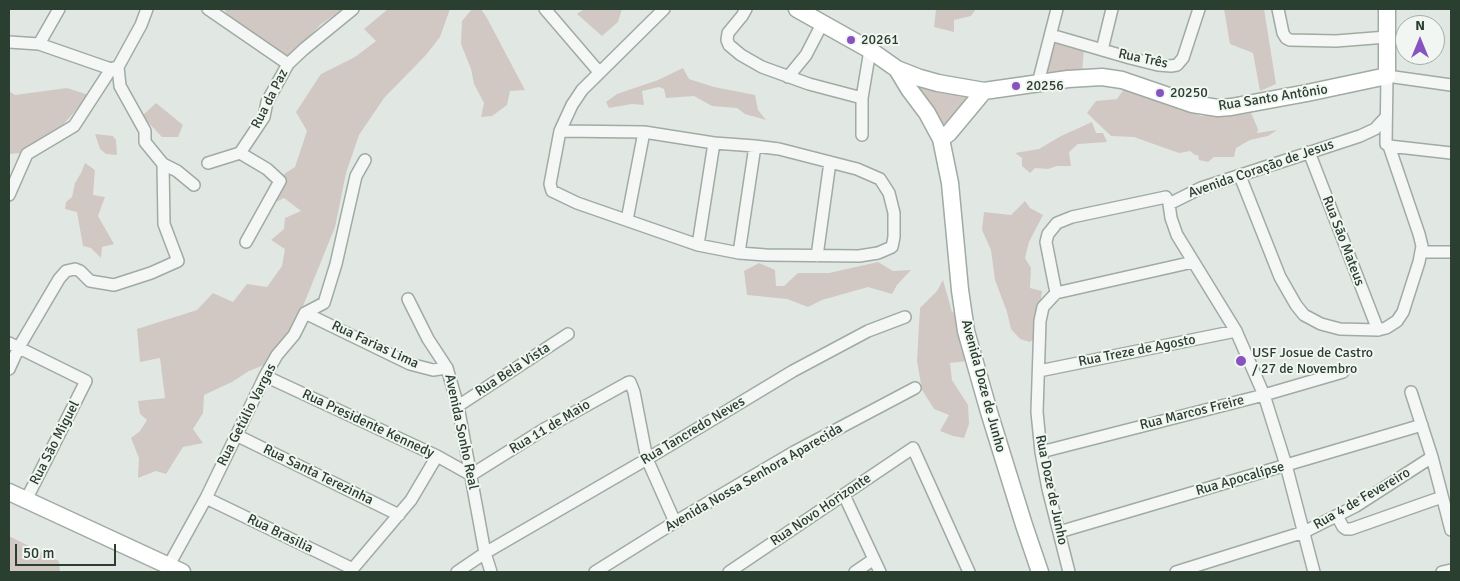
<!DOCTYPE html>
<html>
<head>
<meta charset="utf-8">
<style>
  body { margin:0 }
  #map { position:relative; width:1460px; height:581px; overflow:hidden; background:#e1e8e3; font-family:Signika,sans-serif }
  canvas { display:block }
  .frame { position:absolute; inset:0; border:10px solid #2b3f30; pointer-events:none }
  .north { position:absolute; left:1395px; top:15px; width:50px; height:50px; box-sizing:border-box; background:#f1f6f2; border:1px solid #a2ada4; border-radius:50%; rotate:0deg; font-size:14px; font-weight:700; line-height:20px; text-align:center; color:#2b3f30 }
  .north::after { content:''; display:block; margin:auto; width:18px; height:22px; background:#8653c1; clip-path:polygon(50% 0,100% 100%,50% 72%,0 100%) }
  .scale { position:absolute; left:15px; top:544px; width:101px; height:22px; box-sizing:border-box; border:2px solid #2b3f30; border-top:0; padding-left:6px; font-size:15px; line-height:18px; white-space:nowrap; color:#2b3f30; -webkit-text-stroke:4px #f1f6f2; paint-order:stroke }
</style>
</head>
<body>
<div id="map">
<canvas width="1460" height="581"></canvas>
<div class="frame"></div>
<div class="north">N</div>
<div class="scale">50 m</div>
</div>
<script>
const c = document.querySelector('canvas').getContext('2d');
c.lineJoin = 'round';
function fillPath(path, color) { c.fillStyle = color; c.fill(path, 'evenodd'); }
const shape = rows => new Path2D(rows.map(r => 'M' + r).join(''));
function strokePath(path, color, width, dash) { c.strokeStyle = color; c.lineWidth = width; c.lineCap = dash ? 'butt' : 'round'; c.setLineDash(dash || []); c.stroke(path); }
function write(font, color, halo, rows, align = 'center') {
  c.font = font + ' Signika,sans-serif'; c.lineWidth = 4; c.setLineDash([]); c.textBaseline = 'middle'; c.strokeStyle = halo; c.fillStyle = color; for (const [text, x, y, turn = 0] of rows) {
    c.save(); c.translate(x, y); c.rotate((+turn || 0) * Math.PI / 180); c.textAlign = isNaN(turn) ? turn : align; if (halo) c.strokeText(text, 0, 0); c.fillText(text, 0, 0); c.restore();
  }
}
const green = shape([
  [224,9,343,9,320,25,288,60,232,22],
  [388,9,450,9,440,37,426,55,384,98,359,135,346,173,335,227,293,331,266,364,249,371,232,382,204,395,203,413,193,429,203,443,183,447,166,474,156,471,138,478,139,458,131,438,140,431,147,420,140,414,138,401,165,398,160,358,140,362,137,329,197,310,213,293,233,302,247,284,267,287,282,266,285,249,271,240,284,229,285,218,301,211,284,198,276,202,284,174,295,167,307,131,296,112,321,74,355,57,376,41,364,29],
  [472,9,481,9,487,18,525,90,510,91,507,105,492,116,481,117,484,103,474,84,471,69,461,44,462,21],
  [584,9,622,9,618,22,602,36,577,14],
  [936,9,976,9,971,16,954,20,954,32,934,27],
  [1224,9,1264,9,1276,84,1260,91,1253,53,1230,44],
  [1057,39,1084,49,1082,73,1044,74,1050,48],
  [683,68,689,79,714,87,755,95,758,110,766,120,745,114,737,108,712,106,694,96,666,98,664,89,659,87,642,91,644,105,632,104,609,108,606,102,617,94,658,80],
  [898,73,982,92,942,137],
  [67,88,89,95,57,132,22,153,9,154,9,91,15,95],
  [1124,89,1201,116,1227,116,1251,113,1258,129,1257,133,1277,130,1268,136,1250,140,1236,148,1234,157,1214,157,1208,162,1199,160,1198,155,1195,155,1190,151,1179,153,1134,137,1111,136,1087,113,1096,101,1117,99],
  [156,103,183,125,178,137,162,137,142,116],
  [1092,122,1096,133,1103,133,1107,142,1078,144,1069,152,1071,166,1057,166,1048,169,1035,168,1030,173,1022,166,1022,158,1015,153,1039,149,1061,136],
  [95,134,113,136,116,140,117,155,106,154,100,149],
  [85,163,95,170,93,195,105,197,98,216,114,244,102,247,101,258,91,248,83,246,77,212,65,209,66,202,72,197,75,183,81,173],
  [1025,201,1030,208,1043,215,1029,242,1025,258,1031,268,1030,288,1042,291,1036,337,1030,342,1020,339,1011,329,1007,312,995,280,991,250,982,230,984,212,1011,215],
  [878,262,893,271,911,270,897,285,892,294,868,287,822,300,808,307,787,299,747,295,744,271,759,263,775,270,776,286,784,286,798,273,829,273],
  [943,280,952,312,962,314,956,326,968,361,950,363,952,380,968,405,969,424,964,438,953,436,940,431,949,415,934,409,922,390,917,361,920,308,937,291],
  [9,536,59,561,60,572,9,572]
]);
const street = shape([
  [208,9,288,64],
  [545,9,599,72],
  [746,9,742,16,728,33,727,40,729,45,741,55,762,67,809,84,862,98],
  [1278,9,1283,33,1286,38,1290,40,1336,41,1387,37],
  [1051,35,1130,58,1158,65,1171,66,1177,65,1183,58,1199,9],
  [9,42,39,44,111,69,117,67],
  [39,44,59,9],
  [1102,50,1112,9],
  [118,67,120,86,145,131,145,142,163,164,177,171,194,185],
  [118,67,141,25,147,9],
  [788,77,806,55,822,24],
  [1038,83,1057,9],
  [560,131,644,132,714,143,755,146,779,149,857,169,880,179,889,193,894,213,894,237,892,247,878,253,859,256,766,255,739,253,698,245,669,235,577,203,552,191,550,184,560,131,572,105,582,90,664,9],
  [862,135,862,98,870,50],
  [1389,146,1451,153],
  [1309,152,1378,330],
  [240,153,267,169,280,181,246,242],
  [208,163,240,153,264,117,267,102,288,64,304,49,353,9],
  [1240,176,1280,277,1296,305,1304,315,1321,324,1340,329,1378,330,1386,328,1397,321,1403,312,1419,262,1422,246,1419,234,1389,146,1386,144,1387,76,1451,85],
  [9,195,27,154,74,126,111,69],
  [627,220,644,132],
  [698,245,714,143],
  [1421,252,1451,252],
  [739,253,755,146],
  [817,256,830,162],
  [1056,293,1043,307,1040,321,1037,412,1041,452,1048,489,1069,572],
  [1056,293,1046,242,1048,234,1057,223,1072,217,1166,197],
  [1056,293,1193,262],
  [408,299,428,339,447,368,458,406,485,553,491,572],
  [305,313,410,364,433,370,447,368],
  [9,343,86,381,26,500],
  [9,369,19,347,59,279,66,271,75,269,80,271,90,281,114,285,151,273,178,261,164,224,163,164],
  [1039,371,1236,331],
  [265,376,437,456,471,475,546,428,627,383,630,382,634,392,647,459,675,522],
  [1411,392,1432,457,1451,530],
  [458,406,568,334],
  [236,435,399,515],
  [1041,452,1264,395,1343,372],
  [844,495,880,572],
  [206,498,353,569],
  [1337,516,1343,527,1346,529,1351,529,1442,497],
  [1059,532,1422,425],
  [169,565,206,498,265,376,277,355,294,335,305,313,324,303,336,264,356,176,365,160],
  [350,572,411,500,437,456],
  [457,572,485,553,647,459,793,371,868,331,905,317],
  [595,572,675,522,794,452,915,388],
  [729,572,913,448,969,572],
  [855,572,874,559],
  [1176,572,1304,532,1356,506,1432,457],
  [1314,572,1286,465,1264,395,1236,331,1177,235,1171,218,1169,204,1201,188,1360,136,1375,129,1386,117],
  [1442,572,1451,570]
]);
const secondary = shape([
  [797,9,870,50,897,69,920,78,938,83,984,91,1068,79,1102,77,1122,80,1192,104,1218,108,1231,107,1307,93,1387,76,1387,9],
  [897,69,909,89,927,113,941,139,950,183,960,290,966,331,989,412,1024,525,1040,572],
  [941,139,949,133,984,91],
  [9,492,182,572]
]);
const markers = [
  [851,40,5,"#8653c1"],
  [1016,86,5,"#8653c1"],
  [1160,93,5,"#8653c1"],
  [1241,361,6,"#8653c1"]
];
const poiNames = [
  ["20261",861,40],
  ["20256",1026,86],
  ["20250",1170,93],
  ["USF Josue de Castro",1252,353],
  ["/ 27 de Novembro",1252,369]
];
const streetNames = [
  ["Rua Três",1143,59,12],
  ["Rua Santo Antônio",1273,98,-9],
  ["Rua da Paz",270,99,-63],
  ["Avenida Coração de Jesus",1261,169,-19],
  ["Rua São Mateus",1343,241,69],
  ["Rua Farias Lima",375,345,25],
  ["Rua Treze de Agosto",1137,351,-11],
  ["Rua Bela Vista",513,370,-33],
  ["Avenida Doze de Junho",983,386,75],
  ["Rua Marcos Freire",1192,413,-14],
  ["Rua Getúlio Vargas",247,415,-63],
  ["Rua Presidente Kennedy",368,424,25],
  ["Rua 11 de Maio",550,427,-31],
  ["Rua Tancredo Neves",693,431,-31],
  ["Avenida Sonho Real",461,432,78],
  ["Rua São Miguel",55,443,-63],
  ["Rua Santa Terezinha",318,475,26],
  ["Avenida Nossa Senhora Aparecida",754,478,-30],
  ["Rua Apocalípse",1240,479,-16],
  ["Rua Doze de Junho",1051,490,78],
  ["Rua 4 de Fevereiro",1362,499,-30],
  ["Rua Novo Horizonte",821,510,-34],
  ["Rua Brasilia",280,534,26]
];
fillPath(green, '#d1c8c3');
strokePath(street, '#9faba3', 14);
strokePath(secondary, '#9faba3', 19);
strokePath(street, '#f4f7f5', 11);
strokePath(secondary, '#fff', 16);
for (const [x, y, r, color] of markers) { const dot = new Path2D(); dot.arc(x, y, r, 0, 2 * Math.PI); c.fillStyle = color; c.fill(dot); strokePath(dot, '#f1f6f2', 2); }
write('14px', '#2b3f30', '#f1f6f2', poiNames, 'left');
write('14px', '#2b3f30', '#f1f6f2', streetNames);
</script>
</body>
</html>
